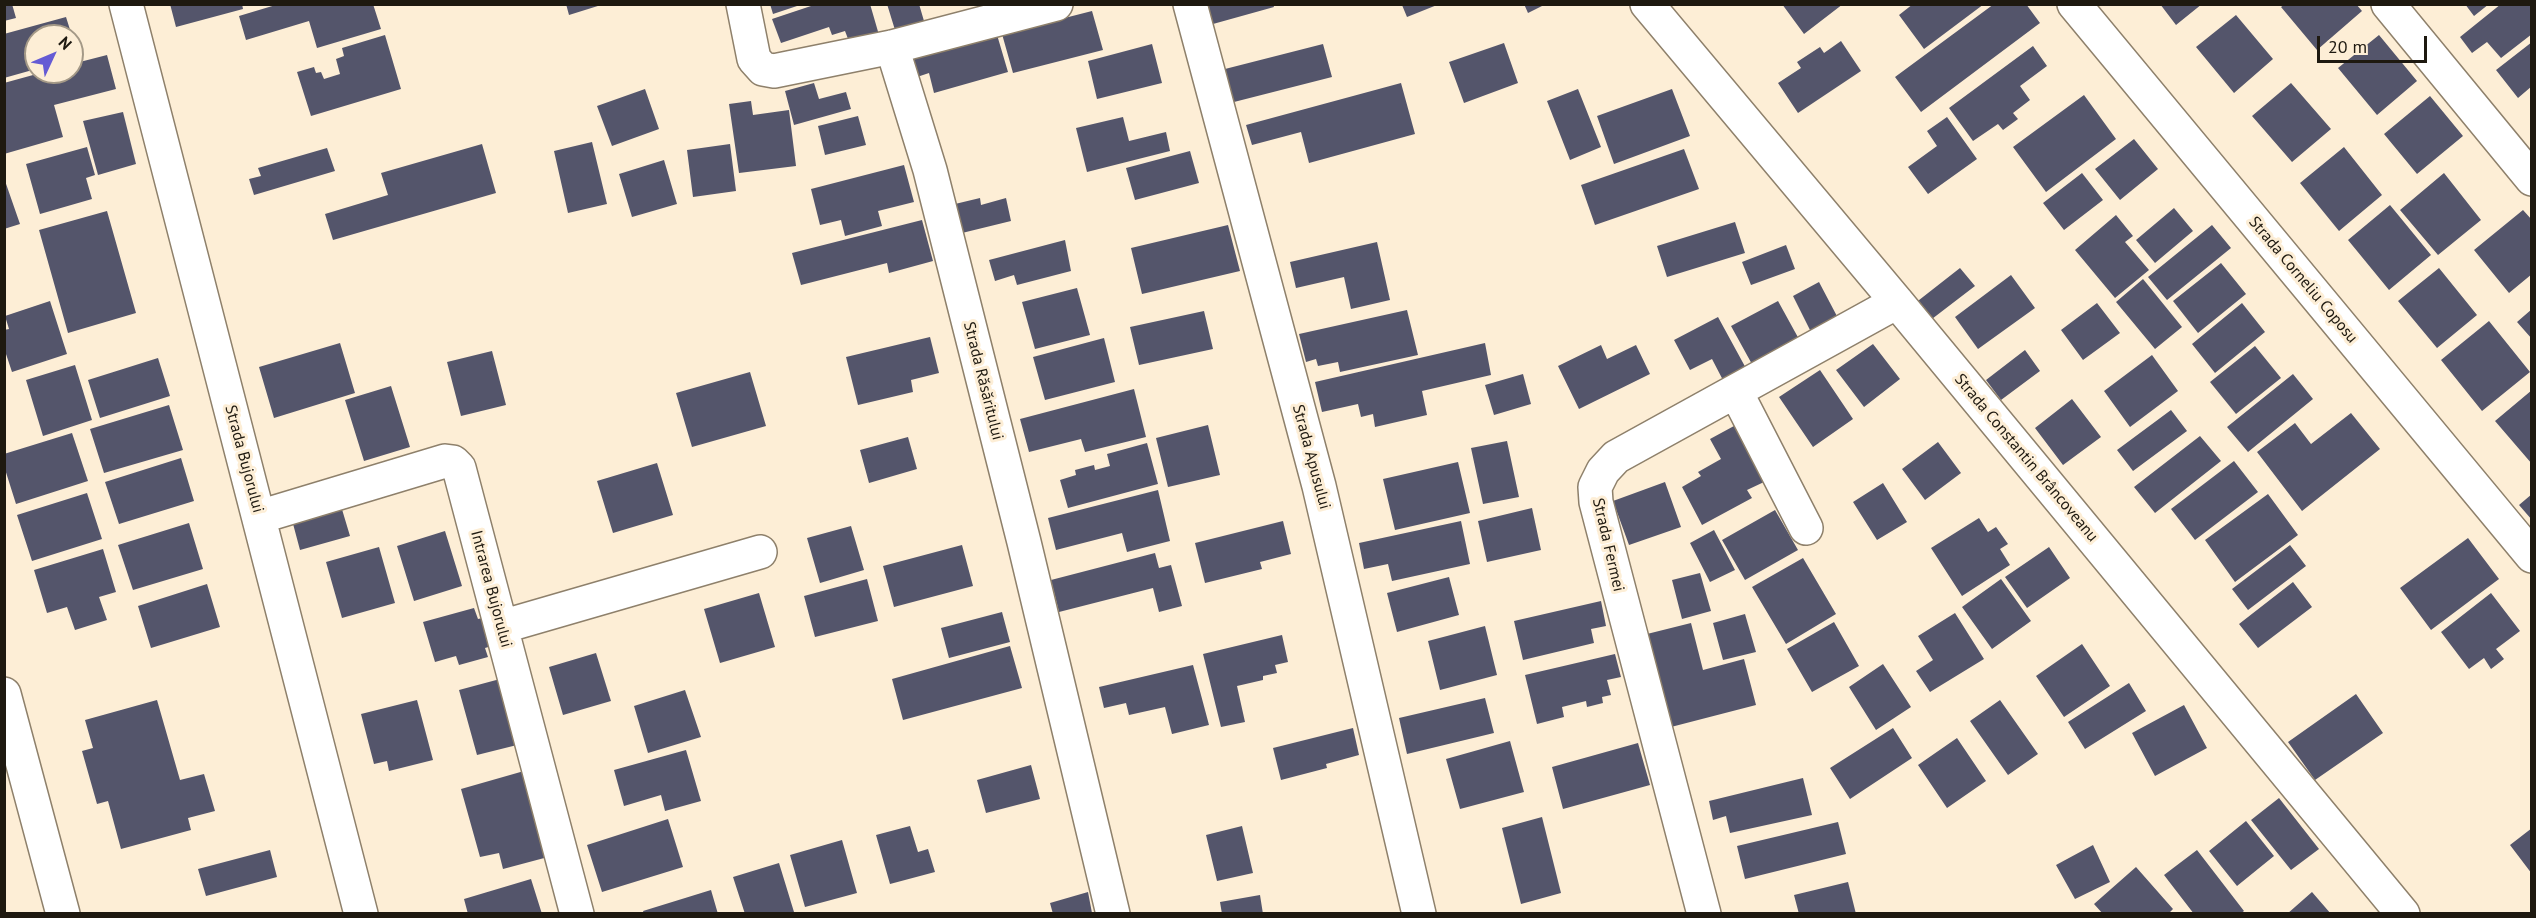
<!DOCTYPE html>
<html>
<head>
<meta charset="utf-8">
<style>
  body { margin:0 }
  #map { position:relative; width:2536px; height:918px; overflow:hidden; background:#fdeed6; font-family:"PT Sans",sans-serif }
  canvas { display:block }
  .frame { position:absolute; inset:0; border:6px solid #1e1910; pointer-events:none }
  .north { position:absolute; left:24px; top:24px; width:60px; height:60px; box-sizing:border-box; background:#fdeed6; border:2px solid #a49987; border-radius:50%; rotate:46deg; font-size:16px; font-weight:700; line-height:24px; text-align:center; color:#1e1910 }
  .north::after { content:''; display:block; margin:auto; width:21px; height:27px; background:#655bd4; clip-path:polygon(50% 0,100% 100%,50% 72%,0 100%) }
  .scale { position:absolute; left:2317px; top:36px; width:110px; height:27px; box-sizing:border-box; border:3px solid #1e1910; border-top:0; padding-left:8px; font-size:18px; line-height:21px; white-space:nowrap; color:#1e1910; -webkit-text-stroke:4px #fdeed6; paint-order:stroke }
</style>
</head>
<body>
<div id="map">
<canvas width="2536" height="918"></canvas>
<div class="frame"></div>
<div class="north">N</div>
<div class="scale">20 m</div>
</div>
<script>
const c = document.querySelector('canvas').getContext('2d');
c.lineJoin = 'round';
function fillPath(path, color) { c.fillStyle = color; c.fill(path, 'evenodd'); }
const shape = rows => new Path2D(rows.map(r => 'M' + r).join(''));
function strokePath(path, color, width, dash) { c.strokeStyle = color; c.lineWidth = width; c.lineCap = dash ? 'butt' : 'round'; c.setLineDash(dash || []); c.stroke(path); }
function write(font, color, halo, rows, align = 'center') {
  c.font = font + ' "PT Sans",sans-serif'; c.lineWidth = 6; c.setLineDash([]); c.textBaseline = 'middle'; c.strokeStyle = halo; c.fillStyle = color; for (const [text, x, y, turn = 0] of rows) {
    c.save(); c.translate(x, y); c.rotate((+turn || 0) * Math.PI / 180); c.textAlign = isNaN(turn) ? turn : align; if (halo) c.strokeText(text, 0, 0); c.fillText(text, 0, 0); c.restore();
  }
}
const building = shape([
  [4,4,12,4,16,18,4,21],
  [170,4,242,4,243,9,176,27],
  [279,4,373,4,381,29,317,48,309,21,246,40,239,16],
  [566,4,601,4,601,5,569,15],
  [770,4,800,4,800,5,773,14],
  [817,4,870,4,879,35,850,44,845,31,832,35,829,27,781,43,772,19],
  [887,4,919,4,924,21,895,30],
  [1208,4,1273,4,1274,7,1213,24],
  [1524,4,1546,4,1528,13],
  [1782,4,1843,4,1804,34],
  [1913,4,1984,4,1924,49,1899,15],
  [1994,4,2026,4,2040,23,1921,112,1895,77],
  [2160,4,2202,4,2176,25],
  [2285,4,2356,4,2362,11,2317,50,2281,7],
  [2465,4,2489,4,2474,16],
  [2501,4,2532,4,2532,34,2501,58,2487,42,2472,53,2460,37],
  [1402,5,1437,5,1407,17],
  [1092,11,1103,50,1013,73,1002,34],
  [2236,15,2273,59,2234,93,2196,47],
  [66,17,72,36,36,36,36,69,4,78,4,34],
  [995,28,1008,72,934,93,929,73,917,77,909,52],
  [385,35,401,89,311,116,297,72,314,67,316,73,321,72,324,79,340,74,336,59,344,56,342,48],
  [2379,35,2417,81,2377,115,2338,68],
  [1841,41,1861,71,1798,113,1778,83,1801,68,1797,62,1820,47,1824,53],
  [2532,42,2532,86,2518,98,2496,70],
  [1504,43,1518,83,1464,103,1449,62],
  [1152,44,1162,83,1097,99,1088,61],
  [1323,44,1332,77,1234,102,1225,69],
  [2033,46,2047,66,2020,86,2030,100,2013,113,2018,119,2003,130,1998,124,1973,141,1949,108],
  [107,55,116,89,54,105,63,137,4,154,4,83,44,72,72,72,72,64],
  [814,83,819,99,846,92,851,109,794,125,785,91],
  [1401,83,1415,134,1309,163,1301,132,1252,145,1246,125],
  [2291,83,2331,129,2292,162,2252,116],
  [645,89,659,129,612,146,597,106],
  [1578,89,1601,147,1570,160,1547,101],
  [1672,89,1690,136,1614,164,1597,116],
  [2084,95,2116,139,2046,192,2013,147],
  [2430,96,2463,136,2417,174,2384,134],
  [751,101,753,115,789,110,796,166,739,173,729,104],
  [123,112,136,164,98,175,83,121],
  [858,116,866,145,825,155,818,126],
  [1123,117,1129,141,1166,132,1170,151,1087,172,1076,128],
  [1947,117,1977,159,1928,194,1908,167,1937,146,1927,131],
  [2134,139,2158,169,2120,200,2095,169],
  [592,142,607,204,568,213,554,151],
  [482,144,496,193,333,240,325,214,388,195,381,173],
  [730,144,736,191,693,197,687,150],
  [87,147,95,175,86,178,92,199,40,214,26,164],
  [2344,147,2382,195,2339,231,2300,183],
  [327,148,335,171,254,195,249,179,261,176,258,168],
  [1684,149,1699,189,1595,225,1581,185],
  [1190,151,1199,183,1135,200,1126,168],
  [664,160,677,204,632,217,619,174],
  [904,165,914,202,878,211,882,226,845,236,841,220,820,225,811,189],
  [2082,173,2103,200,2064,230,2043,203],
  [2444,173,2481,220,2438,255,2400,210],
  [4,178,20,224,4,229],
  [980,198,981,205,1006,198,1011,221,962,233,955,204],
  [2390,205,2431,255,2389,290,2348,240],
  [2174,208,2193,231,2155,263,2136,240],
  [2523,210,2532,220,2532,274,2509,293,2474,250],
  [107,211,136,313,68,333,39,230],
  [2116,215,2133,236,2125,242,2149,270,2115,298,2075,250],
  [922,220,933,261,889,273,887,263,801,285,792,253],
  [1735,222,1745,253,1667,277,1657,246],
  [1228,225,1240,271,1142,294,1131,248],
  [2212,225,2231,248,2167,300,2148,277],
  [1065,240,1071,271,1017,285,1014,275,995,281,989,260],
  [1377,242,1390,300,1351,309,1344,277,1296,288,1290,262],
  [1786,245,1795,269,1751,285,1742,262],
  [2221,263,2246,294,2198,333,2173,301],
  [1960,268,1975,286,1928,322,1914,304],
  [2439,268,2477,315,2437,348,2398,301],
  [2011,275,2035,308,1978,349,1955,317],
  [2143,279,2182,327,2155,349,2116,302],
  [1819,282,1839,320,1812,334,1793,296],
  [1077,288,1090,335,1035,349,1022,302],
  [50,301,67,354,12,372,4,348,4,330,9,329,5,316],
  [1778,301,1800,341,1753,366,1731,326],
  [2097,303,2120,333,2083,360,2061,330],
  [2242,303,2265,332,2215,373,2192,344],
  [2532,309,2532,339,2517,322],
  [1407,310,1418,355,1340,372,1338,362,1318,366,1316,359,1306,362,1299,334],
  [1204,311,1213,349,1139,365,1130,327],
  [1718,317,1748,372,1725,384,1712,359,1690,370,1674,340],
  [2489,321,2530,372,2482,411,2441,360],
  [930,337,939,373,911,380,913,392,858,405,846,357],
  [1104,338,1115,382,1045,400,1033,357],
  [340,343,355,393,274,418,259,367],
  [1485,343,1491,375,1422,391,1427,415,1375,427,1373,414,1361,417,1358,404,1322,412,1315,382],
  [1873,344,1900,379,1864,407,1836,370],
  [1601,345,1607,359,1636,345,1650,374,1579,409,1558,366],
  [2255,346,2281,378,2236,414,2210,382],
  [2025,350,2040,371,2001,400,1986,380],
  [492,351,506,405,461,416,447,362],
  [2152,355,2178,391,2130,427,2104,391],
  [158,358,170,396,100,418,88,380],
  [75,365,92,420,43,436,26,380],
  [1820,370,1853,419,1813,447,1779,397],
  [750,372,766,426,692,447,676,393],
  [1523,374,1531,404,1494,415,1485,385],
  [2293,374,2313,399,2248,452,2227,427],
  [391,386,410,447,364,461,345,400],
  [1134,389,1146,437,1085,452,1081,439,1029,452,1020,419],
  [2532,390,2532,464,2495,421],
  [2072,399,2101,437,2063,465,2035,428],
  [169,405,183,450,104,473,90,429],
  [2171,410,2187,431,2133,471,2117,450],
  [2351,413,2380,449,2302,511,2257,452,2295,423,2311,444],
  [1208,425,1220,475,1168,487,1156,438],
  [1734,426,1764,482,1747,490,1752,498,1702,525,1682,487,1701,476,1698,472,1721,459,1710,439],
  [72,433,88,481,16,504,4,466,4,454],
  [2200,436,2221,461,2155,513,2134,487],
  [908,437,917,469,869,483,860,450],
  [1507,441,1519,497,1483,504,1471,448],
  [1938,442,1961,473,1925,500,1902,469],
  [1147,443,1158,484,1068,508,1060,480,1076,475,1075,470,1094,465,1095,470,1110,466,1107,454],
  [181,458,194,501,119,524,105,482],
  [2234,461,2258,492,2195,540,2171,509],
  [1458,462,1470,513,1395,530,1383,479],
  [657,463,673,515,613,533,597,481],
  [1665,482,1681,527,1629,545,1613,501],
  [1883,483,1907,522,1877,540,1853,502],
  [1158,490,1170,541,1127,552,1122,533,1056,550,1048,518],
  [87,493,102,539,32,561,17,515],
  [2268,494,2298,535,2235,582,2205,540],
  [2532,494,2532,520,2519,505],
  [341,506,350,536,300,550,292,520],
  [1532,508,1541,550,1487,562,1478,521],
  [1775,510,1798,550,1745,580,1722,540],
  [1979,518,1988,532,1996,527,2008,544,2000,549,2010,565,1962,596,1931,548],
  [1283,521,1291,554,1260,562,1262,569,1205,583,1195,543],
  [1461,521,1470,564,1392,581,1388,564,1364,569,1359,543],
  [189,523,203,569,133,590,118,545],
  [851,526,864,570,820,583,807,538],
  [1714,530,1735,570,1710,582,1690,543],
  [445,531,462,586,414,601,397,546],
  [2468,538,2499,579,2431,630,2400,588],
  [962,545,973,586,894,607,883,566],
  [2290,545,2306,566,2248,610,2232,589],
  [379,547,395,603,342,618,326,562],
  [2049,547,2070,578,2027,608,2005,577],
  [103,549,116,592,99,597,107,620,75,630,67,607,47,613,34,570],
  [1155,553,1159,568,1171,565,1182,606,1159,612,1153,588,1059,612,1051,580],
  [1803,558,1836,614,1786,644,1752,587],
  [1700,573,1711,611,1682,619,1672,580],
  [1449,577,1459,615,1397,632,1387,593],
  [867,579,878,621,815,637,804,596],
  [2001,579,2031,621,1992,649,1962,607],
  [2293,582,2312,607,2258,648,2239,624],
  [207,584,220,627,151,648,138,606],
  [759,593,775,647,720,663,704,609],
  [2491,593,2520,631,2496,649,2504,659,2491,669,2484,658,2469,669,2441,632],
  [1601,601,1606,626,1591,629,1594,643,1523,660,1514,621],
  [474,608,478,619,487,617,495,645,485,648,488,657,459,665,456,656,435,662,423,622],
  [1002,612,1010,642,949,658,941,628],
  [1955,613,1984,659,1930,692,1916,671,1933,660,1918,636],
  [1745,614,1756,652,1723,660,1713,623],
  [1834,622,1859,666,1812,692,1787,649],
  [1691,623,1703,670,1744,659,1756,705,1671,727,1647,634],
  [1485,626,1497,675,1440,690,1428,641],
  [1282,635,1288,662,1275,665,1277,673,1263,676,1263,680,1237,686,1245,722,1221,727,1203,654],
  [2082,644,2110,686,2064,717,2036,676],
  [1010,646,1022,688,903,720,892,679],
  [596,653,611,701,563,715,549,667],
  [1615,654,1621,677,1607,680,1611,695,1602,697,1603,703,1587,707,1586,701,1562,707,1564,717,1537,724,1525,675],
  [1883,664,1911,707,1876,730,1849,687],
  [1193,665,1209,725,1172,734,1165,707,1129,715,1126,703,1104,708,1099,687],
  [500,679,517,745,477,755,459,690],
  [2129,683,2146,711,2085,749,2068,722],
  [685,690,701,737,648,753,634,706],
  [2356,694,2383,733,2315,780,2288,742],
  [1485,698,1494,733,1407,754,1399,718],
  [157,700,180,780,204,774,215,811,188,818,191,830,121,849,108,801,97,804,82,751,93,748,85,720],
  [417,700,433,760,389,771,387,761,374,764,361,714],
  [2000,700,2038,754,2008,775,1970,721],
  [2184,705,2207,748,2155,776,2132,733],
  [1353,728,1359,755,1326,764,1327,768,1281,780,1273,748],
  [1893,728,1912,758,1850,799,1830,768],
  [1957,738,1986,781,1947,808,1918,765],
  [1510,741,1524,792,1460,809,1446,759],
  [1638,743,1650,785,1563,809,1552,767],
  [686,750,701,801,665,811,661,795,624,806,614,770],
  [1031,765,1040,799,986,813,977,780],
  [524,771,548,857,503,869,499,853,480,857,461,789],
  [1803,778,1812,815,1730,833,1726,816,1713,820,1709,801],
  [2279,798,2319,849,2291,870,2251,820],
  [1542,817,1561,893,1521,904,1502,828],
  [668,819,683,867,602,892,587,845],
  [2246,821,2274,856,2237,886,2209,851],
  [1838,822,1846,854,1745,879,1737,846],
  [910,826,918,852,928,849,935,872,890,884,876,835],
  [1242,826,1253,873,1217,881,1206,835],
  [2532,828,2532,874,2510,845],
  [842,840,857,893,805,907,790,855],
  [2093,845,2110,882,2075,899,2056,865],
  [270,850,277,877,206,896,198,869],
  [2197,850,2244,911,2240,914,2194,914,2164,875],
  [779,863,794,912,745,914,733,877],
  [2136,867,2173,909,2168,914,2103,914,2094,904],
  [531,879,542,914,468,914,464,899],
  [1848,882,1856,914,1799,914,1794,895],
  [711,890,718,914,644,914,643,911],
  [1088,892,1092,913,1053,914,1050,903],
  [2312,892,2331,914,2287,914],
  [1260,895,1263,914,1222,914,1220,902]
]);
const minor = shape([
  [126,4,361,914],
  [743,4,754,59,763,69,774,71,892,47,1056,4],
  [1190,4,1319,486,1419,914],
  [1647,4,1897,302,2403,914],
  [2074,4,2532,556],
  [2388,4,2532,179],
  [892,47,930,170,1024,542,1113,914],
  [1736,392,1806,528],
  [259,517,445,461,453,462,459,468,577,914],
  [501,627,760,552],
  [4,694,63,914],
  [1704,914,1596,502,1595,487,1603,471,1616,457,1897,302]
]);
const streetNames = [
  ["Strada Corneliu Coposu",2303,280,50],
  ["Strada Răsăritului",983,381,76],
  ["Strada Apusului",1311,457,75],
  ["Strada Constantin Brâncoveanu",2026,458,50],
  ["Strada Bujorului",244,459,75],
  ["Strada Fermei",1608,545,77],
  ["Intrarea Bujorului",491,589,75]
];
fillPath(building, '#54556b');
strokePath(minor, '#8e806b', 36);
strokePath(minor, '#fff', 33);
write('16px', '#1e1910', '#fdeed6', streetNames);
</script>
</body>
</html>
